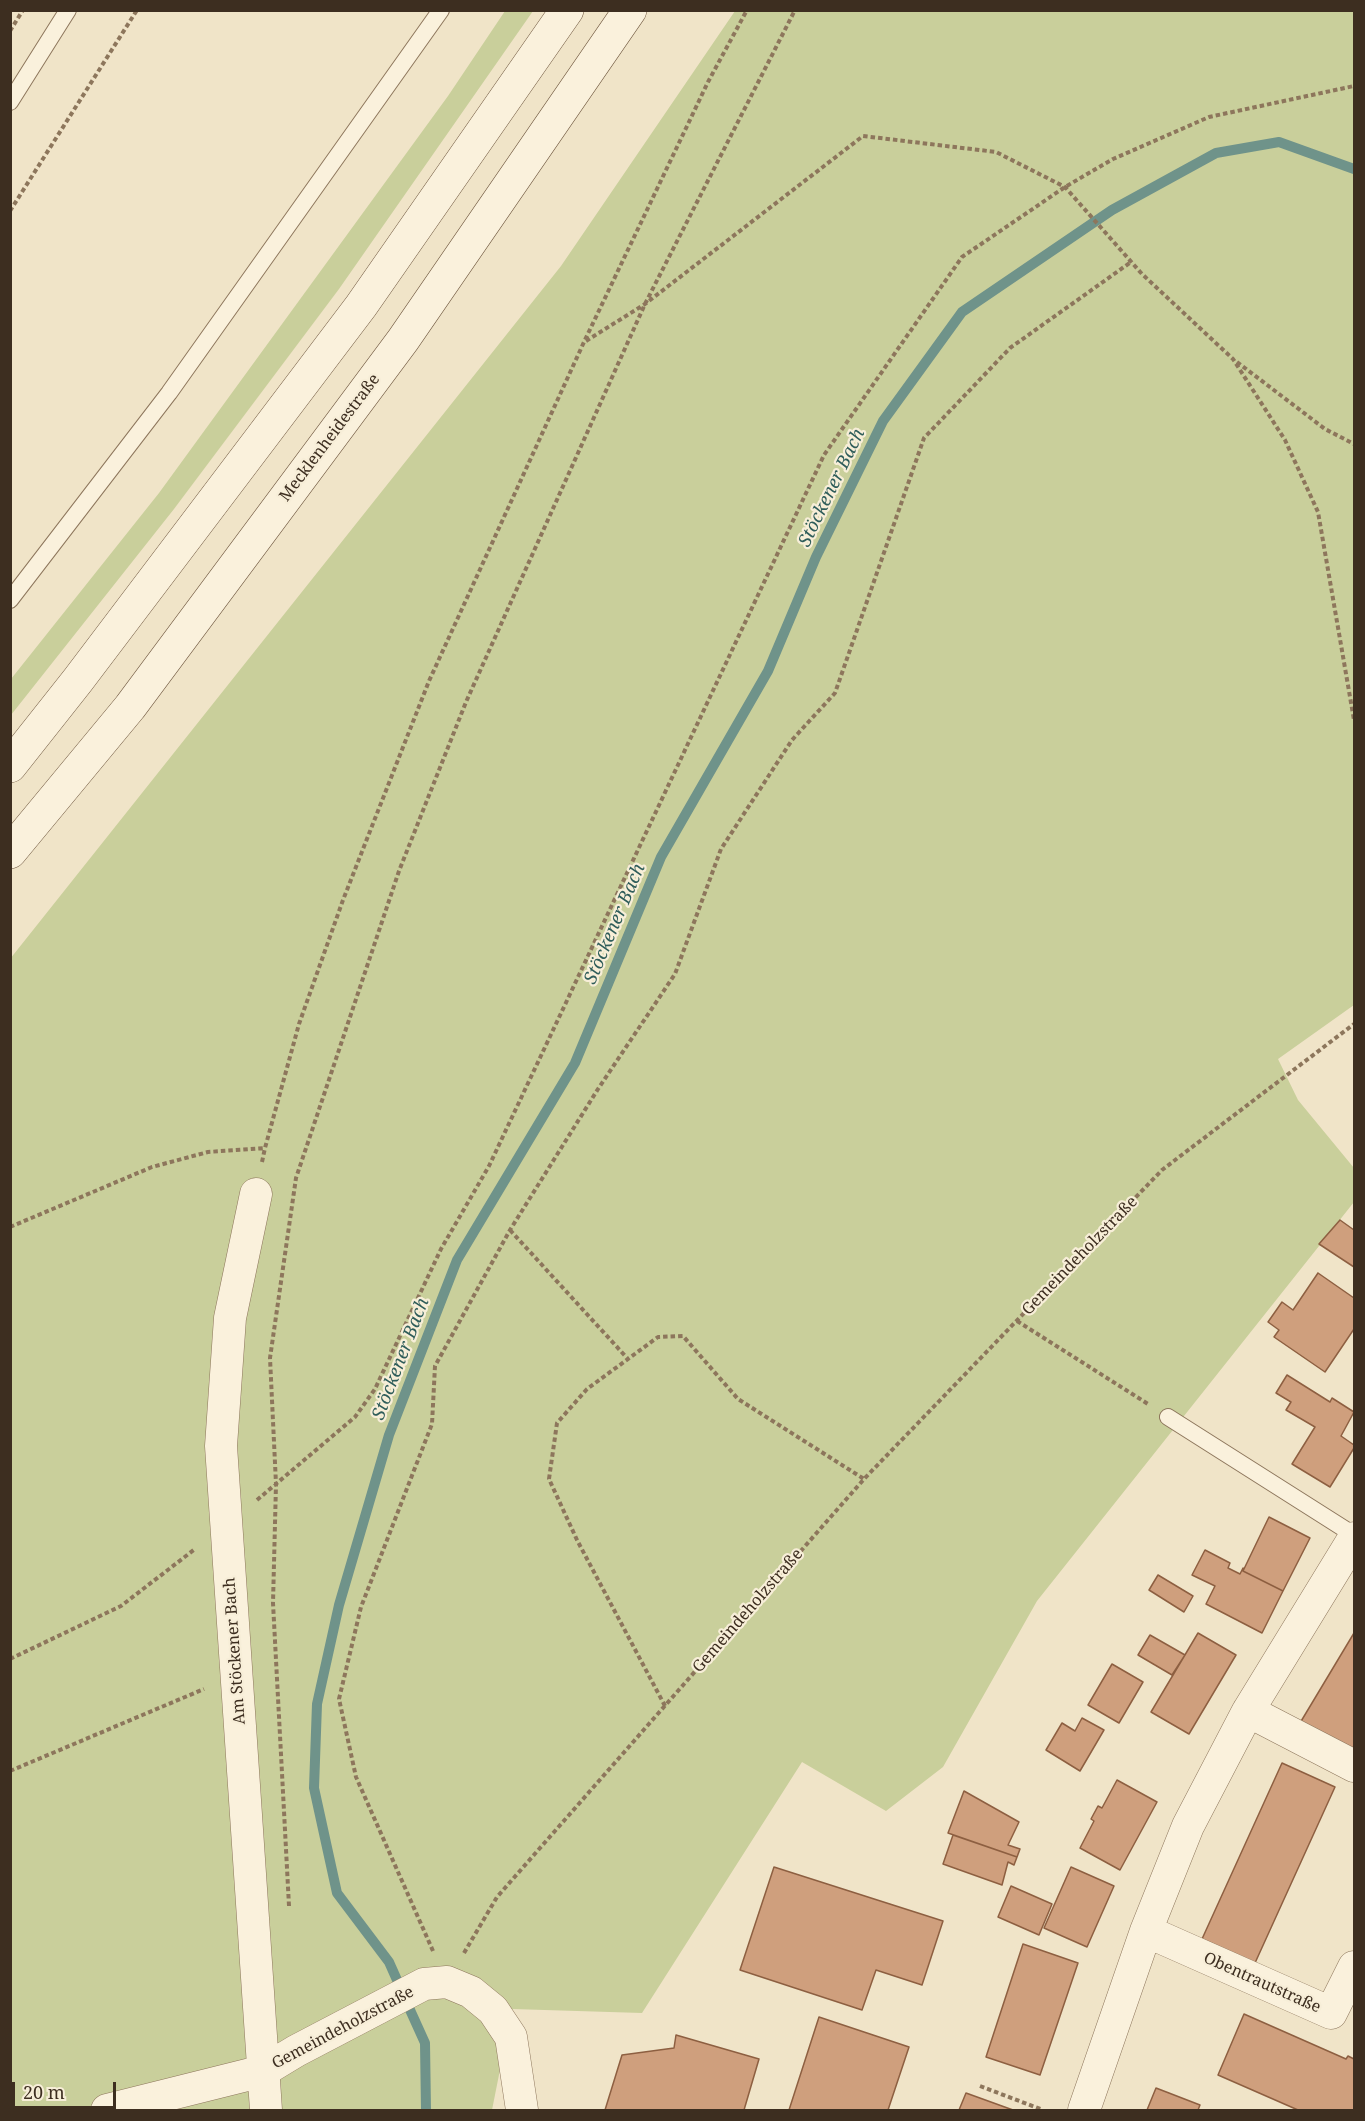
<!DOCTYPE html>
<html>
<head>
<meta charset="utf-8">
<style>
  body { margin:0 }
  #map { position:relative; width:1365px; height:2121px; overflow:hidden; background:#f0e4c8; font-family:"Noto Serif",serif }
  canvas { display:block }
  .frame { position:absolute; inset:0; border:12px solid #3d2e20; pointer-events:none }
  .scale { position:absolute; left:12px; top:2082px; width:104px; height:27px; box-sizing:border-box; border:3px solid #3d2e20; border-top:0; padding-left:8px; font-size:18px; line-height:21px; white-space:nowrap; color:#3d2e20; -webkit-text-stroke:4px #f7eed8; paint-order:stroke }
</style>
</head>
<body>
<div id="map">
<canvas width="1365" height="2121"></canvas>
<div class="frame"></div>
<div class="scale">20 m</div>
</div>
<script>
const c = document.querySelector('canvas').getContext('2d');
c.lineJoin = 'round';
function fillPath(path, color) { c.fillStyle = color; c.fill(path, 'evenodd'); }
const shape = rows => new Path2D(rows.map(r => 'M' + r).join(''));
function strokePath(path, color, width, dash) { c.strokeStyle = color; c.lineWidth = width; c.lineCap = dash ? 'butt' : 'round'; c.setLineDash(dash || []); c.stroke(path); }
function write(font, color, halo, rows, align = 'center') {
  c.font = font + ' "Noto Serif",serif'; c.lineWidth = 4.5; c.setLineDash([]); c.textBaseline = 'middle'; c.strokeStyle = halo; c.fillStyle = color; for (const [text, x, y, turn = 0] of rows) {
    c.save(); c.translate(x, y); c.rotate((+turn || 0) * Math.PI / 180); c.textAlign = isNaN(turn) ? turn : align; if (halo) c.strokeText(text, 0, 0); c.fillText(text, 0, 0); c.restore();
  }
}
const green = shape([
  [505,11,533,11,339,289,174,509,11,715,11,679,159,493,448,96],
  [735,11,1354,11,1354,1005,1278,1059,1298,1100,1354,1168,1354,1202,1037,1601,943,1767,886,1811,802,1762,642,2013,512,2009,492,2110,11,2110,10,959,561,266]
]);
const stream = shape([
  [401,1989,389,1962,337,1893,314,1788,317,1704,339,1605,389,1435,457,1260,575,1063,661,857,768,671,816,557,883,421,962,312,1112,210,1216,153,1279,142,1354,169],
  [406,2001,425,2043,426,2110]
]);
const building = shape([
  [1340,1220,1354,1230,1354,1267,1319,1244,1340,1220],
  [1318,1273,1354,1298,1354,1329,1325,1372,1274,1337,1279,1330,1268,1322,1282,1302,1293,1310,1318,1273],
  [1287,1375,1330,1402,1332,1398,1354,1412,1341,1436,1354,1445,1354,1448,1330,1487,1292,1464,1315,1427,1286,1410,1291,1402,1276,1393,1287,1375],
  [1269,1517,1310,1538,1283,1591,1243,1571,1269,1517],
  [1205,1550,1230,1563,1228,1568,1240,1574,1243,1568,1243,1571,1283,1591,1262,1633,1206,1604,1215,1586,1192,1575,1205,1550],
  [1158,1575,1193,1596,1184,1612,1149,1590,1158,1575],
  [1198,1633,1236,1655,1189,1734,1151,1712,1198,1633],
  [1354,1633,1354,1751,1300,1723,1354,1633],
  [1150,1635,1185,1655,1172,1675,1138,1655,1150,1635],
  [1112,1664,1143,1682,1119,1723,1088,1705,1112,1664],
  [1082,1718,1104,1730,1080,1771,1046,1750,1062,1723,1075,1731,1082,1718],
  [1282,1763,1335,1787,1255,1963,1202,1939,1282,1763],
  [1117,1780,1157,1802,1120,1870,1080,1848,1094,1821,1091,1819,1098,1806,1102,1808,1117,1780],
  [964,1791,1019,1822,1008,1845,1020,1849,1017,1857,948,1833,964,1791],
  [953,1835,1017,1857,1014,1865,1008,1862,1002,1885,943,1864,953,1835],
  [774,1867,943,1921,922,1985,876,1970,862,2010,740,1970,774,1867],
  [1071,1867,1114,1886,1087,1947,1044,1928,1071,1867],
  [1011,1886,1052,1904,1039,1935,998,1917,1011,1886],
  [1023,1944,1078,1963,1040,2075,986,2057,1023,1944],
  [1244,2014,1346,2059,1348,2056,1354,2059,1354,2110,1298,2110,1218,2075,1244,2014],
  [819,2017,909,2047,888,2110,789,2110,819,2017],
  [676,2035,759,2059,744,2110,605,2110,622,2055,674,2048,676,2035],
  [1156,2088,1200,2105,1198,2110,1147,2110,1156,2088],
  [966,2093,1013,2110,959,2110,966,2093]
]);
const path = shape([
  [10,31,23,10],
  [10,211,137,10],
  [586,341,645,304,863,136,996,152,1065,187,1142,274,1233,359,1285,440,1318,512,1354,720],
  [1237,362,1325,429,1354,444],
  [262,1162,265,1148],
  [10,1227,152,1167,208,1152,265,1148,299,1024,343,900,429,681,584,342,708,82,747,10],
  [510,1230,628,1359],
  [1017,1321,1148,1404],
  [257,1500,355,1417,375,1389,441,1249,489,1166,824,455,962,257,1065,187,1113,159,1209,117,1354,86],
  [10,1659,121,1606,195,1549],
  [665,1706,577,1540,549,1479,557,1423,587,1389,658,1337,683,1336,738,1399,864,1479],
  [10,1771,204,1689],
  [289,1906,273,1603,276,1484,270,1358,296,1178,399,871,466,702,645,304,795,10],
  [433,1951,356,1777,339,1699,361,1607,432,1424,435,1366,510,1230,598,1089,675,974,721,849,792,740,835,693,924,438,1010,348,1131,262],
  [464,1953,497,1897,864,1479,1162,1170,1354,1024],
  [980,2086,1043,2110]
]);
const service = shape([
  [10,102,68,10],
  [10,600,169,393,441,10],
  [1168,1417,1354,1535]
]);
const minor = shape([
  [256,1194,230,1318,221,1446,266,2110],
  [1248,1711,1354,1766],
  [1146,1931,1331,2013,1354,1967],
  [107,2110,263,2071,296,2051,424,1984,447,1982,471,1992,493,2010,511,2037,522,2110],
  [1084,2110,1146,1931,1188,1826,1248,1711,1354,1538]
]);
const secondary = shape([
  [10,766,78,680,361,306,567,10],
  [10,852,130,707,403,340,630,10]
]);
const streetNames = [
  ["Mecklenheidestraße",330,438,-53],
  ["Gemeindeholzstraße",1080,1256,-46],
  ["Gemeindeholzstraße",748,1611,-49],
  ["Am Stöckener Bach",235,1651,-94],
  ["Obentrautstraße",1262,1983,24],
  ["Gemeindeholzstraße",343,2028,-28]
];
const waterNames = [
  ["Stöckener Bach",832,488,-64],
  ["Stöckener Bach",615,924,-67],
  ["Stöckener Bach",401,1359,-69]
];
fillPath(green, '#c9cf9b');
strokePath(stream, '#6f938a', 10);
fillPath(building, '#cf9f7d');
strokePath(building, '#8d5f41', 1.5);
strokePath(service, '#8d765c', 18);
strokePath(minor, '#8d765c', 33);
strokePath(secondary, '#6f573f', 34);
strokePath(path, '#8d765c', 4, [4.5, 3]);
strokePath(service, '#faf1dc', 16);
strokePath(minor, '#faf1dc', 32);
strokePath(secondary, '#faf1dc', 33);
write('16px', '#3d2e20', '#f7eed8', streetNames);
write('italic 18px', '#2f5d5a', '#f7eed8', waterNames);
</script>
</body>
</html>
